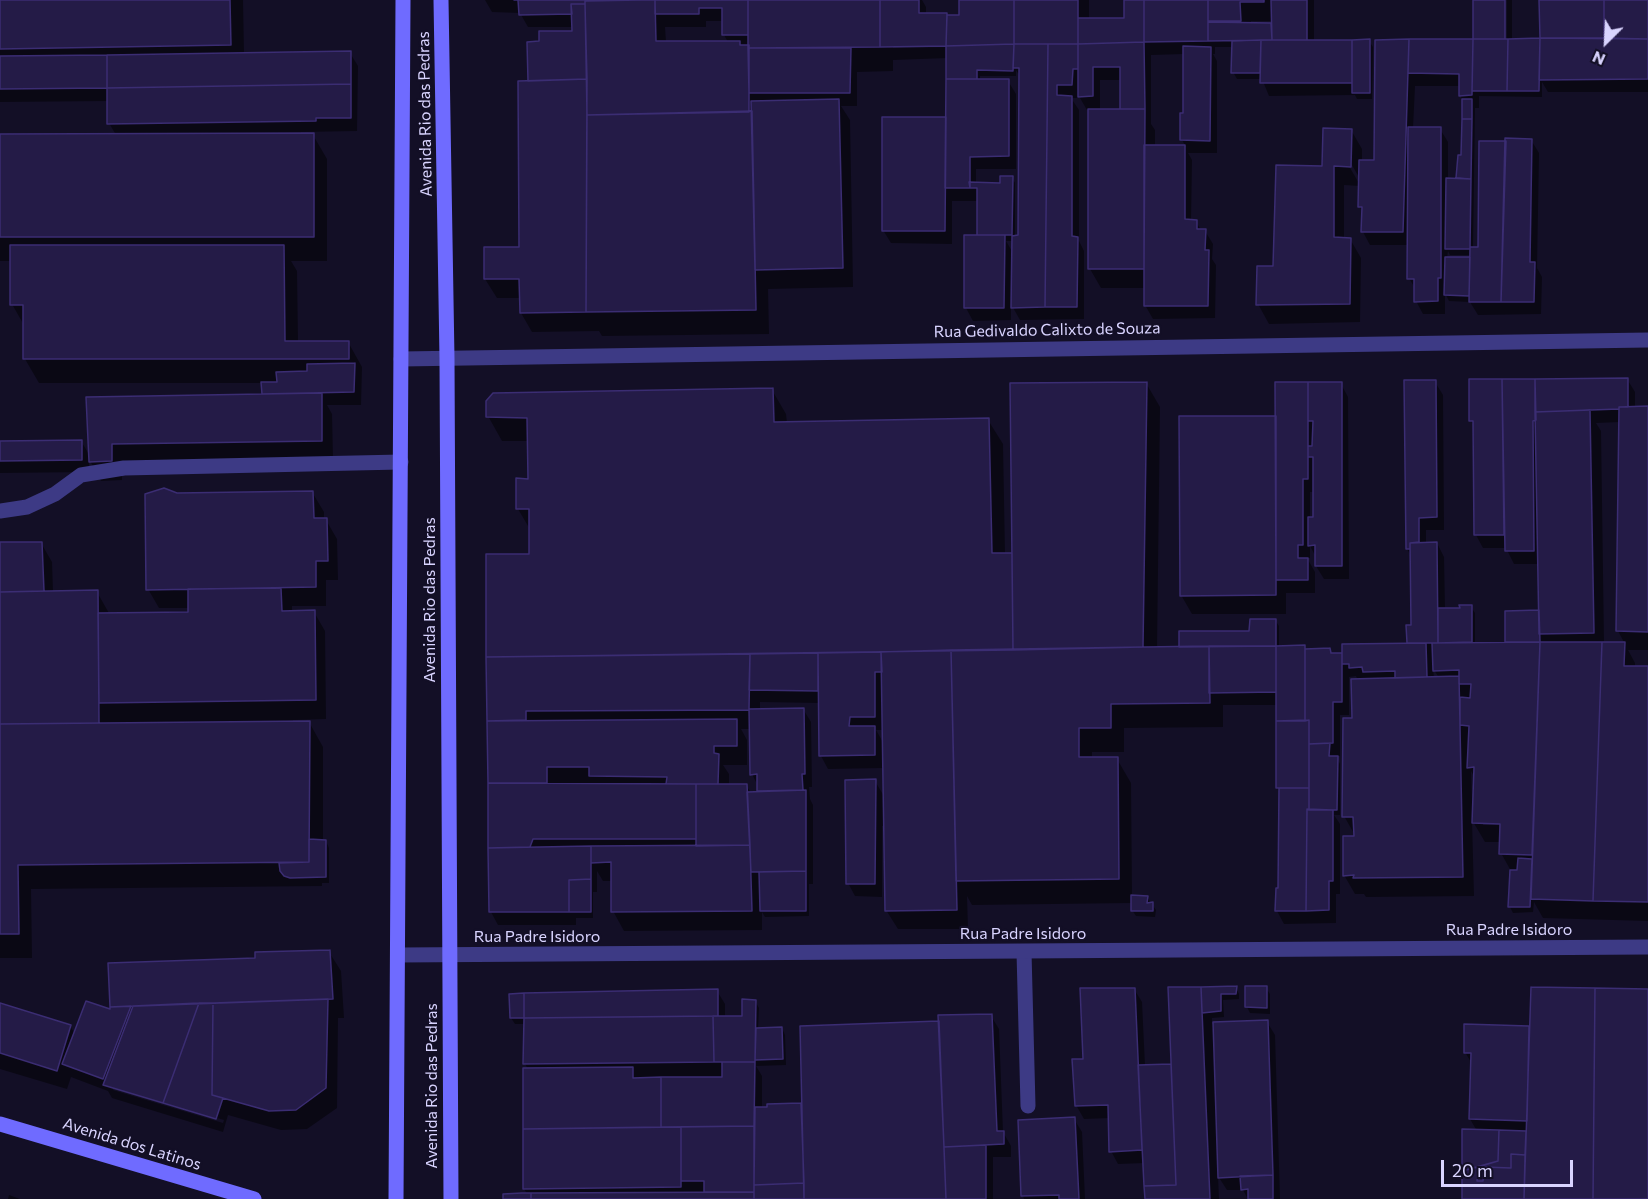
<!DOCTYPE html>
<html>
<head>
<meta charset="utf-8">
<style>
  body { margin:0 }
  #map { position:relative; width:1648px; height:1199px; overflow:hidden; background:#130f26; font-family:Commissioner,sans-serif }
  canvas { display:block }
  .north { position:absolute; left:1576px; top:12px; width:60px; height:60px; -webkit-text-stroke:4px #130f26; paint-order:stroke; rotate:204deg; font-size:16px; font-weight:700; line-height:24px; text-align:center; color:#d9d4ff }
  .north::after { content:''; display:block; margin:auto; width:21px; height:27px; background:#d9d4ff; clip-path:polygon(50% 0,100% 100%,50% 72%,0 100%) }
  .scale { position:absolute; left:1441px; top:1160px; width:132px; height:27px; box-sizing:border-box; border:3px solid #d9d4ff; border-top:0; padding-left:8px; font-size:18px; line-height:21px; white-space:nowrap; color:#d9d4ff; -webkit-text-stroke:4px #130f26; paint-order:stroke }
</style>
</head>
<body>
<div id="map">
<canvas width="1648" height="1199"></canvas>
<div class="north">N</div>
<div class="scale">20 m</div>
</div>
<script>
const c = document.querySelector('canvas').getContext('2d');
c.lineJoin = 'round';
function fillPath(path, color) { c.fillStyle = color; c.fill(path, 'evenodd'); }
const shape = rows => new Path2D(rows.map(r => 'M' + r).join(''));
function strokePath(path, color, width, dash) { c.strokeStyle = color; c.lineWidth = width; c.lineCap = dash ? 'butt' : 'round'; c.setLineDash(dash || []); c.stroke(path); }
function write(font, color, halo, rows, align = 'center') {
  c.font = font + ' Commissioner,sans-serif'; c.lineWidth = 4.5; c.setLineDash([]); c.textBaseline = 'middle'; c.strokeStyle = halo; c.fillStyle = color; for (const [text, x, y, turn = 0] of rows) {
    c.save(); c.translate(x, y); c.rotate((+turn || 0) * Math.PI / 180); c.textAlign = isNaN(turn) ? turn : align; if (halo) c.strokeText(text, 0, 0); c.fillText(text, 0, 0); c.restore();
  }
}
const shadow = shape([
  [0,0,243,0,244,54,350,53,358,66,357,131,301,132,301,135,313,135,327,159,327,261,291,261,297,271,298,342,348,342,362,367,361,405,327,405,332,414,333,459,122,463,122,480,101,481,89,459,89,472,0,473,0,442,81,441,90,456,88,398,265,395,263,383,39,383,25,359,25,327,12,304,11,261,0,261,0,135,116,135,109,123,109,101,0,102],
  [485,0,622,0,622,2,643,0,922,0,926,7,926,15,946,15,947,17,961,17,960,0,1089,0,1089,20,1125,20,1125,0,1314,0,1314,42,1369,41,1373,47,1372,99,1357,99,1355,95,1269,96,1262,79,1237,79,1233,72,1234,47,1215,47,1215,54,1213,54,1217,61,1217,153,1188,153,1192,160,1191,221,1196,222,1201,230,1205,231,1213,244,1212,259,1216,265,1215,318,1153,319,1145,305,1145,288,1101,288,1090,269,1090,110,1087,110,1080,98,1071,98,1079,110,1079,241,1084,251,1084,319,1020,320,1011,304,1011,320,973,321,966,308,980,236,978,201,952,201,952,244,891,243,883,230,948,119,948,58,893,60,893,71,857,72,857,106,841,106,850,120,853,287,768,289,769,334,602,336,599,331,532,332,521,313,521,298,497,298,485,279,485,249,520,249,530,82,541,43,574,32,573,27,528,27,520,13,492,12],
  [706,21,724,21,724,35,728,42,666,42,665,27,706,27],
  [1251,21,1273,21,1273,29,1271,24,1251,24],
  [952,44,952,47,893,48,893,45],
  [1184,54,1184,115,1182,140,1186,147,1155,146,1155,130,1151,124,1151,55],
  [1016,70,1021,78,1019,237,1015,237,1015,183,1012,177,1001,184,976,184,976,169,1016,169,1016,94,1008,81,980,81,980,76,1016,76],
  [1100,80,1121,80,1121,110,1100,110],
  [1006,241,1013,241,1013,253],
  [1474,0,1504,0,1504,46,1507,46,1507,0,1512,0,1512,40,1541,40,1541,0,1648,0,1648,92,1548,92,1542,82,1542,97,1479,96,1479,108,1475,108,1473,248,1479,248,1531,140,1539,153,1537,268,1542,277,1541,314,1478,315,1470,302,1449,301,1445,293,1445,314,1423,314,1416,301,1416,290,1409,278,1409,245,1370,245,1363,232,1363,213,1360,207,1360,186,1344,185,1344,239,1350,239,1361,258,1360,322,1269,324,1258,304,1324,167,1351,130,1362,149,1362,161,1375,161,1376,41,1475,41],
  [1415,86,1460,86,1460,95,1463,101,1463,156,1459,157,1457,180,1448,179,1448,142,1440,129,1413,128],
  [1349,160,1360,179,1360,185,1346,161],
  [1448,251,1450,255,1472,255,1472,258,1447,258],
  [1627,379,1635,392,1635,408,1648,408,1648,650,1628,650,1635,663,1635,667,1648,668,1648,921,1543,918,1534,902,1533,912,1513,913,1510,907,1511,871,1501,853,1501,842,1485,842,1472,820,1474,896,1366,897,1364,894,1355,894,1344,875,1356,837,1344,816,1358,681,1356,676,1349,677,1349,715,1340,715,1340,756,1336,756,1340,764,1340,815,1334,815,1340,824,1340,894,1336,894,1336,923,1284,924,1277,911,1280,890,1280,793,1277,788,1277,705,1223,705,1223,727,1124,728,1124,752,1092,752,1092,759,1117,759,1131,783,1132,897,1147,897,1156,910,1155,917,1136,916,1132,910,1132,903,972,905,967,896,968,929,898,929,886,910,885,826,882,826,882,897,855,896,848,883,875,781,885,798,884,768,828,769,821,756,820,703,760,702,760,711,803,709,811,722,812,787,809,787,810,799,813,805,813,884,809,884,809,916,765,917,762,912,762,930,624,931,613,911,613,881,603,881,597,871,597,892,593,892,593,918,576,918,576,925,498,925,491,912,487,556,531,556,531,531,518,509,529,480,529,441,502,441,488,416,772,390,786,414,787,423,988,420,1003,444,1005,555,1013,554,1146,383,1160,407,1157,649,1180,648,1251,632,1275,620,1279,626,1279,647,1304,646,1306,650,1330,650,1332,654,1344,654,1409,645,1408,626,1412,627,1412,557,1407,549,1435,382,1443,395,1444,530,1426,530,1426,543,1437,543,1444,557,1445,610,1471,607,1475,613,1475,644,1508,644,1507,642,1540,612,1540,564,1514,564,1506,548,1483,548,1476,535,1475,428,1471,421,1470,381],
  [1620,422,1618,631,1625,644,1604,644,1601,431,1596,423],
  [1433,668,1439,678,1434,678],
  [741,729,751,729,752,774,758,786,759,793,751,793,746,785,729,785,729,774,723,765,747,765,747,740],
  [876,730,884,730,884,744],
  [1471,771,1475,778,1474,800,1472,800],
  [1483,822,1508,822,1508,825,1483,825],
  [1341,384,1348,397,1349,579,1324,579,1316,566,1316,557,1310,546,1310,558,1307,558,1315,572,1315,593,1286,593,1286,614,1192,614,1181,595,1277,417],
  [1310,492,1315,492,1315,518,1310,519],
  [312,492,324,512,324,520,326,520,337,539,338,580,326,580,326,606,292,606,292,612,314,612,325,631,326,719,293,720,293,723,309,722,323,747,323,841,326,841,329,848,329,883,322,883,322,886,31,889,32,958,0,958,0,544,41,543,52,562,53,592,97,592,110,615,189,614,189,608,159,608,148,589,177,495],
  [329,952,341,971,344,1018,338,1018,337,1108,307,1129,281,1130,228,1115,223,1132,112,1098,108,1091,71,1077,67,1089,0,1069,0,1005,70,1026,75,1034,111,1011,256,959],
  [113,1087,224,1120,223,1123,113,1090],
  [1236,988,1239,994,1239,999,1223,1000,1224,1017,1212,1018,1212,1024,1267,1022,1275,1035,1280,1199,1248,1199,1243,1190,1227,1190,1218,1176,1219,1199,1146,1199,1145,1163,1118,1164,1111,1151,1110,1118,1084,1119,1076,1105,1084,1061,1134,989,1142,1002,1145,1066,1173,1065,1170,989],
  [1266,988,1270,994,1270,1014,1250,1013,1247,1007],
  [717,991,725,1004,725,1018,744,1018,755,1001,759,1008,758,1029,782,1028,785,1035,786,1065,756,1066,762,1076,762,1109,801,1105,803,1110,940,1022,991,1016,999,1029,1003,1132,1011,1146,1011,1157,993,1157,993,1199,504,1199,528,1195,524,1189,528,1069,525,1064,525,1024,515,1024,511,1018],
  [1648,991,1648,1199,1463,1199,1464,1130,1477,1131,1470,1119,1472,1064,1465,1052,1466,1025,1531,1027],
  [1074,1119,1082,1132,1085,1199,1024,1199,1023,1196],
  [9,1195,20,1199,8,1199]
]);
const building = shape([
  [0,0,230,0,231,45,0,49,0,0],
  [514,0,616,0,585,1,585,4,571,4,572,14,519,15,518,0,514,0],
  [641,0,655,0,656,41,740,41,740,45,749,45,749,112,587,115,585,1,641,0],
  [655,0,748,0,748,35,722,35,722,8,699,8,699,14,655,14,655,0],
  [748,0,880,0,880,47,748,48,748,0],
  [880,0,919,0,919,13,947,13,946,46,880,47,880,0],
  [959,0,1014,0,1014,44,946,46,947,15,959,15,959,0],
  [1014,0,1078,0,1078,44,1014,44,1014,0],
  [1124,0,1144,0,1144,42,1078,44,1078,18,1124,18,1124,0],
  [1144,0,1208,0,1208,41,1144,42,1144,0],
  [1208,0,1264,0,1264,2,1240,2,1241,21,1208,21,1208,0],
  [1271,0,1307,0,1307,40,1272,40,1271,0],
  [1473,0,1505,0,1505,39,1473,39,1473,0],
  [1539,0,1604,0,1604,38,1540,38,1539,0],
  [1604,0,1648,0,1648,39,1604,38,1604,0],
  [571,4,585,4,587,79,528,81,527,42,539,41,539,31,572,31,571,4],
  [1208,22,1271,23,1272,40,1208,41,1208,22],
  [1540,38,1648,39,1648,79,1539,80,1540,38],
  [1540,38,1539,91,1507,91,1508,39,1540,38],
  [1370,39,1370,93,1352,93,1352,40,1370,39],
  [1409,39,1403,232,1361,232,1362,207,1358,207,1359,160,1374,160,1375,40,1409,39],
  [1409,39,1473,39,1472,95,1459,96,1459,74,1408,73,1409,39],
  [1473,39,1508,39,1507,91,1472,91,1473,39],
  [1261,40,1260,73,1231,73,1232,41,1261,40],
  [1261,40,1352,40,1352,83,1260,83,1261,40],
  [1144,42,1145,109,1120,109,1120,67,1093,67,1093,96,1078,97,1078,44,1144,42],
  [1014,44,1013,71,977,70,977,79,946,79,946,46,1014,44],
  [1014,44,1048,44,1045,307,1011,308,1012,236,1018,235,1019,68,1013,68,1014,44],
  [1048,44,1078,44,1078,69,1073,69,1072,85,1057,85,1057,95,1072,96,1072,236,1078,237,1077,307,1045,307,1048,44],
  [1183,46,1211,47,1210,141,1180,140,1180,113,1183,113,1183,46],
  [748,48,851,48,850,93,749,93,748,48],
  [351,51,351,84,107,88,107,55,351,51],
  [107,55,107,88,0,89,0,56,107,55],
  [587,79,586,312,520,313,519,279,484,279,484,247,519,247,518,81,587,79],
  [946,79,1009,79,1009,156,970,157,970,188,945,188,946,79],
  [351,84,351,118,316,118,316,121,107,124,107,88,351,84],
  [839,99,843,268,755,270,751,101,839,99],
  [1462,99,1472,99,1472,119,1462,119,1462,99],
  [1088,109,1145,109,1144,269,1088,269,1088,109],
  [752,111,756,310,586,312,587,115,752,111],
  [882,117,946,117,945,231,882,231,882,117],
  [1462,119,1472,119,1471,179,1456,178,1458,155,1461,155,1462,119],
  [1408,127,1441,127,1441,278,1438,278,1438,301,1414,302,1414,279,1407,279,1408,127],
  [1323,128,1352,129,1351,167,1334,166,1334,237,1351,238,1350,304,1256,305,1257,266,1273,266,1276,165,1322,166,1323,128],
  [314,133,314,237,0,237,0,134,314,133],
  [1505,138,1532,139,1530,262,1535,262,1534,302,1501,302,1505,138],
  [1479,141,1506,141,1501,302,1469,302,1470,247,1478,247,1479,141],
  [1144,145,1185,145,1185,219,1197,220,1197,229,1206,229,1205,250,1209,250,1208,306,1144,306,1144,145],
  [1000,176,1013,176,1012,235,977,235,977,188,970,188,969,182,1000,183,1000,176],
  [1446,178,1471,179,1470,249,1445,249,1446,178],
  [964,235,1005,235,1004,308,964,308,964,235],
  [10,245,284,245,285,341,349,341,349,359,23,359,23,305,10,305,10,245],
  [1445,257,1470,257,1469,296,1444,295,1445,257],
  [355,363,354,392,262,394,261,382,277,382,276,372,307,371,307,364,355,363],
  [1628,378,1628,407,1619,407,1619,409,1535,412,1535,379,1628,378],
  [1469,379,1502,379,1504,535,1474,535,1473,421,1469,421,1469,379],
  [1502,379,1535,379,1536,420,1533,421,1534,551,1505,551,1502,379],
  [1404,380,1436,380,1437,517,1419,518,1419,542,1410,543,1410,549,1406,549,1404,380],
  [1147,382,1143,647,1013,650,1010,383,1147,382],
  [1275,382,1308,382,1308,479,1303,479,1303,545,1298,545,1298,558,1308,558,1308,580,1276,580,1275,382],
  [1308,382,1342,382,1342,566,1315,566,1315,545,1308,546,1308,517,1313,517,1313,457,1308,457,1308,446,1312,446,1313,421,1308,421,1308,382],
  [773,388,774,422,989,418,992,553,1012,553,1013,650,486,657,486,554,529,554,529,509,516,509,516,478,528,479,527,418,486,417,486,401,493,393,773,388],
  [322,393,322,441,112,444,112,461,89,462,86,397,322,393],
  [1648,406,1648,632,1616,631,1619,407,1648,406],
  [1590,410,1594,633,1539,634,1535,412,1590,410],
  [1179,416,1276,416,1276,595,1180,596,1179,416],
  [82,440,82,460,0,461,0,441,82,440],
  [164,488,177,493,313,491,314,518,327,518,328,561,316,561,316,587,146,590,145,494,164,488],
  [0,542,42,542,44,591,0,592,0,542],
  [1437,542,1438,643,1407,643,1406,625,1411,625,1410,543,1437,542],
  [281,588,282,611,315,610,316,700,99,703,98,613,188,612,188,589,281,588],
  [98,590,99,723,0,724,0,592,98,590],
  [1459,605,1472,605,1472,642,1438,643,1438,608,1460,608,1459,605],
  [1539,610,1540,642,1505,642,1505,611,1539,610],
  [1250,619,1276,619,1276,646,1179,647,1179,631,1249,631,1250,619],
  [1540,642,1602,642,1593,901,1531,899,1540,642],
  [1540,642,1532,855,1499,854,1500,824,1472,823,1474,767,1467,768,1469,726,1460,725,1460,697,1470,698,1471,684,1459,684,1459,670,1433,671,1432,643,1540,642],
  [1602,642,1625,642,1624,666,1648,666,1648,902,1593,901,1602,642],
  [1426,643,1427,677,1395,678,1395,671,1363,672,1362,667,1349,668,1349,664,1342,664,1342,644,1426,643],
  [1305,645,1305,721,1276,721,1276,646,1305,645],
  [1209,646,1276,646,1276,692,1209,693,1209,646],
  [1209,646,1210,703,1111,704,1111,728,1079,728,1079,757,1118,757,1119,879,956,881,951,650,1209,646],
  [1330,648,1331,653,1342,653,1342,702,1333,702,1333,743,1309,744,1309,720,1305,721,1305,649,1330,648],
  [951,650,957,910,885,911,881,652,951,650],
  [881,652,882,672,875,672,875,717,850,717,849,726,875,726,875,755,819,756,818,653,881,652],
  [818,653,818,691,749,690,750,654,818,653],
  [750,654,749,710,526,711,526,720,487,721,486,657,750,654],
  [1459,676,1463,877,1353,878,1354,875,1343,876,1343,836,1354,836,1353,817,1342,817,1343,718,1352,718,1351,679,1459,676],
  [804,708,805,774,802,774,803,790,757,791,757,774,750,775,749,709,804,708],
  [737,719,737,746,714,746,714,753,719,754,718,784,666,784,667,777,589,776,589,767,547,767,547,783,488,783,487,721,737,719],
  [1309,720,1309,788,1276,788,1276,721,1309,720],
  [310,721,309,862,18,865,19,934,0,934,0,724,310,721],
  [1330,743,1329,756,1338,756,1337,810,1309,810,1309,744,1330,743],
  [876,779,875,884,846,884,845,780,876,779],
  [488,783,696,784,696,839,533,839,530,847,488,848,488,783],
  [696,784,747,784,750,845,696,846,696,784],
  [1279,788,1309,788,1309,810,1307,809,1306,911,1275,911,1276,888,1278,888,1279,788],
  [806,790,806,871,751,872,747,792,806,790],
  [1307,809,1333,810,1333,881,1329,881,1329,910,1306,911,1307,809],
  [309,839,326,840,326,877,290,878,284,876,280,871,279,863,309,862,309,839],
  [750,845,752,911,611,912,611,862,591,863,591,846,750,845],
  [591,846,591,879,569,880,569,912,489,912,488,848,591,846],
  [1518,858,1532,859,1530,907,1508,907,1510,870,1517,870,1518,858],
  [806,871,806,911,760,911,759,872,806,871],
  [591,879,591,912,569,912,569,880,591,879],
  [1131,895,1148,896,1147,903,1153,902,1153,911,1131,911,1131,895],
  [330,950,333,999,110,1007,108,963,255,958,255,952,330,950],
  [1237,986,1236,994,1221,994,1221,1011,1202,1013,1201,987,1237,986],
  [1245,986,1267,986,1267,1008,1245,1007,1245,986],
  [1168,987,1201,987,1210,1199,1145,1199,1144,1186,1176,1185,1168,987],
  [1531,987,1595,988,1593,1199,1524,1199,1531,987],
  [1080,988,1135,988,1142,1150,1109,1152,1108,1105,1075,1106,1072,1059,1083,1059,1080,988],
  [1595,988,1648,989,1648,1199,1593,1199,1595,988],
  [718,989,718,1016,524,1018,524,993,718,989],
  [524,993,524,1018,510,1018,509,994,524,993],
  [328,999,326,1088,296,1110,269,1111,212,1095,213,1003,328,999],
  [742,999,756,1000,755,1062,714,1062,713,1016,742,1016,742,999],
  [86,1001,110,1009,110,1007,131,1006,103,1079,62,1064,86,1001],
  [0,1003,71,1025,57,1071,0,1053,0,1003],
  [199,1003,213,1003,212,1095,223,1098,216,1119,163,1103,199,1003],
  [199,1003,163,1103,103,1085,133,1006,199,1003],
  [992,1014,997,1131,1004,1131,1004,1144,944,1147,938,1015,992,1014],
  [713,1016,714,1062,523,1064,524,1018,713,1016],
  [1268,1020,1273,1175,1218,1178,1213,1022,1268,1020],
  [939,1021,946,1199,804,1199,800,1026,939,1021],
  [1464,1024,1529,1026,1527,1121,1469,1119,1471,1053,1464,1053,1464,1024],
  [782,1027,783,1059,755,1060,756,1028,782,1027],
  [722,1062,755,1062,754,1126,661,1127,661,1077,722,1077,722,1062],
  [1171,1064,1176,1185,1144,1186,1138,1065,1171,1064],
  [633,1067,633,1078,661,1077,661,1127,523,1129,523,1068,633,1067],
  [801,1103,804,1183,754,1185,755,1107,767,1107,767,1104,801,1103],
  [1075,1117,1079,1199,1059,1199,1059,1195,1021,1196,1018,1120,1075,1117],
  [754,1126,754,1192,704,1192,704,1181,681,1181,681,1127,754,1126],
  [681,1127,681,1187,523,1189,523,1129,681,1127],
  [1462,1129,1499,1130,1498,1161,1462,1171,1462,1129],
  [1499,1130,1526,1131,1525,1155,1511,1154,1511,1168,1484,1167,1483,1181,1477,1181,1478,1167,1498,1161,1499,1130],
  [986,1145,986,1199,946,1199,944,1147,986,1145],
  [1511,1154,1525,1155,1524,1199,1462,1199,1462,1171,1478,1167,1477,1181,1483,1181,1484,1167,1511,1168,1511,1154],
  [1273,1175,1273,1199,1248,1199,1248,1189,1241,1190,1240,1176,1273,1175],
  [804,1183,804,1199,754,1199,754,1185,804,1183],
  [754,1192,754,1199,531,1199,531,1193,754,1192],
  [522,1193,531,1193,531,1199,503,1199,503,1194,522,1193]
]);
const lane = shape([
  [0,511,27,507,55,494,81,475,124,468,401,462],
  [1024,952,1028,1106]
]);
const street = shape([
  [401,359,1648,340],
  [398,955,1648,947]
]);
const secondary = shape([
  [441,0,447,358,451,1199],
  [0,1124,254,1199],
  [396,1199,403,0]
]);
const streetNames = [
  ["Avenida Rio das Pedras",425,114,-91],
  ["Rua Gedivaldo Calixto de Souza",1047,330,-1],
  ["Avenida Rio das Pedras",430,600,-90],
  ["Rua Padre Isidoro",1509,930],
  ["Rua Padre Isidoro",1023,934],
  ["Rua Padre Isidoro",537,937],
  ["Avenida Rio das Pedras",432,1086,-90],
  ["Avenida dos Latinos",132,1144,17]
];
fillPath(shadow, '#0007');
fillPath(building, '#241b47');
strokePath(building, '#3b2d73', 1.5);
strokePath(lane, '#3d3a85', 15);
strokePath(street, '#3d3a85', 15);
strokePath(secondary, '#6f6bff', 15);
write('16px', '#d9d4ff', '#130f26', streetNames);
</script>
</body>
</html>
